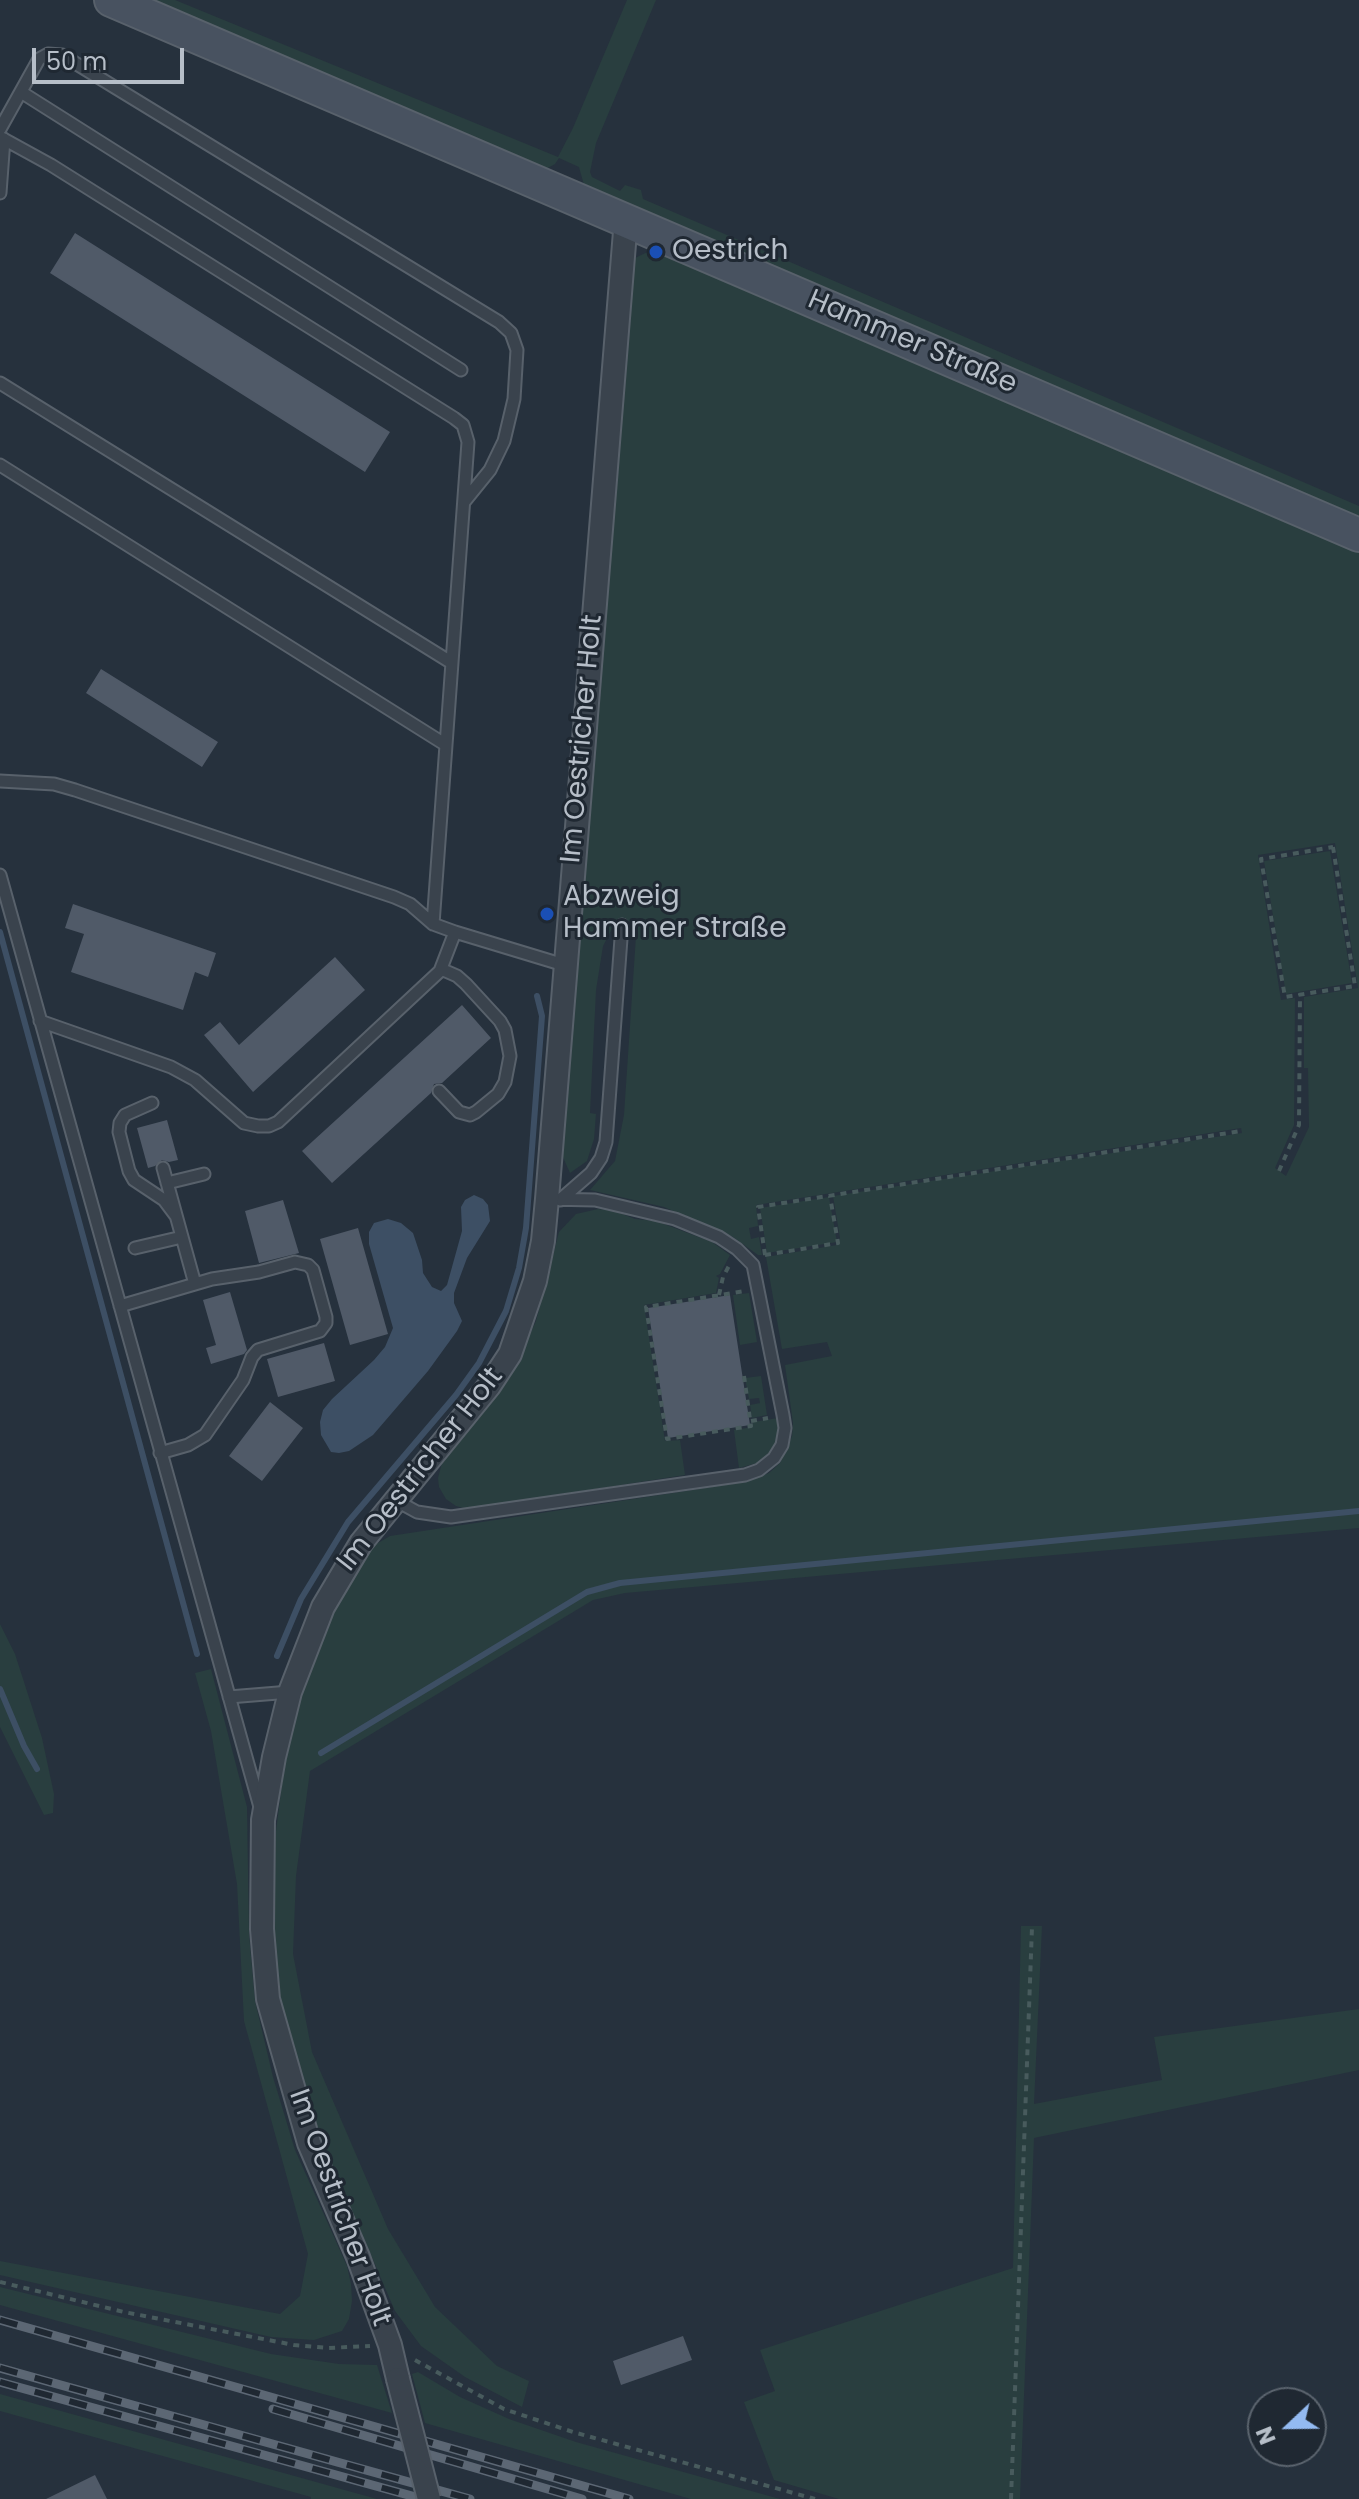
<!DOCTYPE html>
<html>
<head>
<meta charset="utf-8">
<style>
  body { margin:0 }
  #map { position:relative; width:1359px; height:2499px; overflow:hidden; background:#26313d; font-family:Poppins,sans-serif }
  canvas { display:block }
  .north { position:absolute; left:1247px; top:2387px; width:80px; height:80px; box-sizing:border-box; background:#1f2832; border:2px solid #5b646e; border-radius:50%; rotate:248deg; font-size:22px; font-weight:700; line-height:32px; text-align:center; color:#b6bec8 }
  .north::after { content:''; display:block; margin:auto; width:28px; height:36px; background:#93baf1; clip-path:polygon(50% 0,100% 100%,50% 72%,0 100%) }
  .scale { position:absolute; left:32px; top:48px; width:152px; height:36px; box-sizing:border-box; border:4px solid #b6bec8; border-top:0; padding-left:10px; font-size:24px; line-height:28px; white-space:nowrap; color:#b6bec8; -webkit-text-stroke:6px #1f2832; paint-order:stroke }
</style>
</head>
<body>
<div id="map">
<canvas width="1359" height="2499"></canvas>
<div class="north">N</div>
<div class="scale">50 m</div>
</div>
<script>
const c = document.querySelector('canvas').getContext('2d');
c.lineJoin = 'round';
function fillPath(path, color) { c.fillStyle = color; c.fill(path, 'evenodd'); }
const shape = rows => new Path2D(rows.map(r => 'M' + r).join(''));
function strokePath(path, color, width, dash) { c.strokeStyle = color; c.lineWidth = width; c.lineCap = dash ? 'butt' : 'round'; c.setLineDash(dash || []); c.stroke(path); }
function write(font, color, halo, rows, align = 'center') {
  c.font = font + ' Poppins,sans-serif'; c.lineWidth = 6; c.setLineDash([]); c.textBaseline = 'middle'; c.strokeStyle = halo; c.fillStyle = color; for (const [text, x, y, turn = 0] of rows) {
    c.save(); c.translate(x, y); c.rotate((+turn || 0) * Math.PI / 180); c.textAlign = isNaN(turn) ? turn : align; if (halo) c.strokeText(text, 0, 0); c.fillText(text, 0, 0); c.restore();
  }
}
const green = shape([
  [142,0,175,0,558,157,573,128,627,0,656,0,596,143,590,172,592,177,620,191,625,185,641,190,643,199,1359,506,1359,523,589,191,584,185,579,167,559,158,555,164,544,170],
  [660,246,1359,548,1359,1528,625,1593,593,1600,310,1771,296,1876,293,1954,312,2052,388,2229,435,2307,497,2366,529,2381,522,2407,465,2377,421,2346,395,2311,322,2141,302,2084,278,1997,273,1893,275,1839,286,1752,304,1686,335,1605,373,1546,390,1536,745,1482,769,1473,780,1463,792,1436,793,1423,785,1365,832,1356,827,1342,782,1349,766,1257,837,1245,840,1238,833,1196,1242,1133,1241,1128,756,1205,758,1226,749,1228,751,1239,759,1237,762,1255,758,1255,733,1237,664,1207,590,1190,615,1161,624,1115,636,936,634,926,627,921,621,921,614,925,603,946,596,990,590,1113,596,1114,594,1139,587,1161,570,1173,562,1155,562,1147,633,259],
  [1335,843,1358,988,1304,997,1304,1068,1308,1068,1309,1127,1286,1176,1275,1168,1294,1125,1295,998,1281,1000,1258,855],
  [1330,851,1352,983,1286,994,1264,861],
  [829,1197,837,1242,767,1253,760,1208],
  [598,1209,615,1211,635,1219,656,1221,712,1242,730,1255,720,1274,716,1276,719,1278,716,1293,644,1305,665,1441,680,1440,685,1475,467,1509,456,1506,446,1499,439,1487,438,1478,442,1463,491,1403,516,1365,536,1321,559,1232,576,1214],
  [749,1293,757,1342,740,1345,733,1295],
  [761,1376,767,1415,752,1418,750,1405,760,1403,759,1398,749,1399,745,1378],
  [778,1418,779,1436,770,1452,757,1463,739,1468,734,1430,753,1427,753,1422],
  [0,1624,15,1654,42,1738,54,1794,53,1813,44,1815,0,1727],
  [211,1669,247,1807,249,1934,255,2001,273,2077,295,2150,347,2266,351,2284,352,2301,349,2319,342,2331,314,2340,271,2337,0,2275,0,2261,280,2314,300,2296,308,2254,244,2021,237,1884,211,1731,195,1673],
  [1021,1926,1042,1926,1034,2104,1162,2080,1154,2037,1359,2009,1359,2070,1034,2138,1020,2499,839,2499,774,2480,744,2402,775,2391,760,2350,1013,2268],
  [0,2287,271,2354,339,2364,377,2365,392,2413,0,2305],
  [418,2372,460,2397,509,2419,576,2442,780,2499,691,2499,425,2423,412,2374],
  [0,2394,377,2499,311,2499,311,2497,0,2411]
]);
const water = shape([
  [474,1195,483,1199,488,1205,490,1221,467,1258,454,1293,454,1303,462,1321,457,1331,428,1371,373,1435,349,1451,339,1453,331,1452,321,1435,320,1422,323,1410,332,1399,374,1360,385,1347,393,1328,369,1244,369,1232,374,1223,388,1219,401,1223,413,1233,422,1260,423,1273,432,1287,441,1291,447,1285,462,1231,461,1207,465,1200]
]);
const stream = shape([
  [0,932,197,1654],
  [277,1656,301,1599,348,1522,456,1395,479,1363,506,1311,519,1268,526,1228,542,1016,537,996],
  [0,1689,24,1746,37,1769],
  [321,1753,587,1592,620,1583,1359,1511]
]);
const building = shape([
  [75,233,390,432,365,472,50,273],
  [101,669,218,742,202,767,86,693],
  [73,904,216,953,208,977,195,972,183,1010,71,972,84,934,65,928],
  [335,957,365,990,253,1092,204,1035,220,1022,239,1045],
  [462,1005,491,1038,442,1083,434,1084,431,1093,332,1183,302,1151],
  [167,1120,178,1160,169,1162,162,1160,155,1166,148,1168,137,1128],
  [283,1200,299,1253,259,1263,245,1211],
  [358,1228,388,1334,350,1345,320,1239],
  [230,1292,247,1350,244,1354,211,1364,206,1348,216,1345,203,1300],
  [730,1295,750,1425,668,1438,648,1308],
  [324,1343,335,1381,278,1397,267,1359],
  [270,1402,303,1428,262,1481,229,1456],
  [683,2336,692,2360,621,2385,613,2361],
  [95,2475,107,2499,46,2499]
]);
const path = shape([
  [1333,847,1355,986,1285,997,1261,859,1333,847],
  [1279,1171,1299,1125,1300,994],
  [765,1255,758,1207,1241,1131],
  [765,1255,838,1243,830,1196],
  [719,1295,723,1277,730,1264],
  [744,1376,751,1426,667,1439,646,1307,745,1291],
  [751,1421,768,1418],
  [0,2282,124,2312,294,2345,328,2348,370,2346],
  [415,2360,504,2409,573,2432,815,2499],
  [1011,2499,1032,1927]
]);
const service = shape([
  [21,92,461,370],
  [0,129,39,59,48,54,62,55,499,322,511,333,517,350,514,399,504,441,490,470,464,502],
  [0,137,51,165,454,418,463,425,468,442,433,924,455,932,440,971,278,1122,269,1126,258,1126,244,1123,195,1080,171,1067,40,1021],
  [0,193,4,139],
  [0,383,452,663],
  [0,465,446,745],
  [0,781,54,784,75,790,394,897,410,904,433,924],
  [0,875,260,1807],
  [455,932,564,965],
  [439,1091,459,1112,470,1115,476,1112,498,1094,505,1082,510,1056,505,1030,500,1021,466,984,457,976,441,969],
  [152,1103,125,1115,120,1123,119,1132,129,1171,134,1180,164,1200,176,1216],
  [163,1168,195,1284],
  [167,1183,204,1174],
  [560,1200,591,1173,601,1158,606,1142,622,925],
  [135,1248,182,1237],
  [120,1306,212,1279,259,1272,295,1262,308,1265,313,1270,326,1317,326,1323,320,1331,258,1350,252,1357,243,1380,205,1435,188,1445,160,1453],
  [395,1500,417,1512,451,1517,597,1496,745,1475,759,1470,774,1458,782,1445,785,1428,783,1415,753,1265,737,1249,719,1237,675,1219,595,1200,547,1199],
  [229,1697,290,1692]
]);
const minor = shape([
  [398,2379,390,2345,358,2257,309,2143,268,1999,262,1929,263,1820,274,1757,290,1692,323,1607,361,1543,489,1386,510,1354,535,1281,543,1241,547,1199,626,219]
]);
const secondary = shape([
  [111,0,1359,535]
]);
const rail = shape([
  [0,2320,629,2499],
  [0,2368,470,2499],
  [0,2382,423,2499],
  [273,2409,582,2499]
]);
const minorBridge = shape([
  [398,2379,429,2499]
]);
const markers = [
  [656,252,8,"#1a4fb4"],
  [547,914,8,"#1a4fb4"]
];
const poiNames = [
  ["Oestrich",672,252],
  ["Abzweig",563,898],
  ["Hammer Straße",563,930]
];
const streetNames = [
  ["Hammer Straße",912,343,23],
  ["Im Oestricher Holt",583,739,-85],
  ["Im Oestricher Holt",421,1470,-52],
  ["Im Oestricher Holt",339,2208,70]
];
fillPath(green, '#293e3f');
fillPath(water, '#3d4f64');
strokePath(stream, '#3d4f64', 6);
fillPath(building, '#505a68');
strokePath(service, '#58616b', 15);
strokePath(minor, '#58616b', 26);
strokePath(secondary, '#58616b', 36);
strokePath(path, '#485b5d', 4, [6, 6]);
strokePath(service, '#3a434d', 11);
strokePath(minor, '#3a434d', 22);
strokePath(secondary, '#485260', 32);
strokePath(rail, '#5c6774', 9);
strokePath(rail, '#1f2832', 6, [18]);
strokePath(minorBridge, '#58616b', 26, []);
strokePath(minorBridge, '#3a434d', 22);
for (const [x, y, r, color] of markers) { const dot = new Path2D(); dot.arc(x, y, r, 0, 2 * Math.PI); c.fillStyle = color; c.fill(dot); strokePath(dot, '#1f2832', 3); }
write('28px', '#b6bec8', '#1f2832', poiNames, 'left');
write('28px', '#b6bec8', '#1f2832', streetNames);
</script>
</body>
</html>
